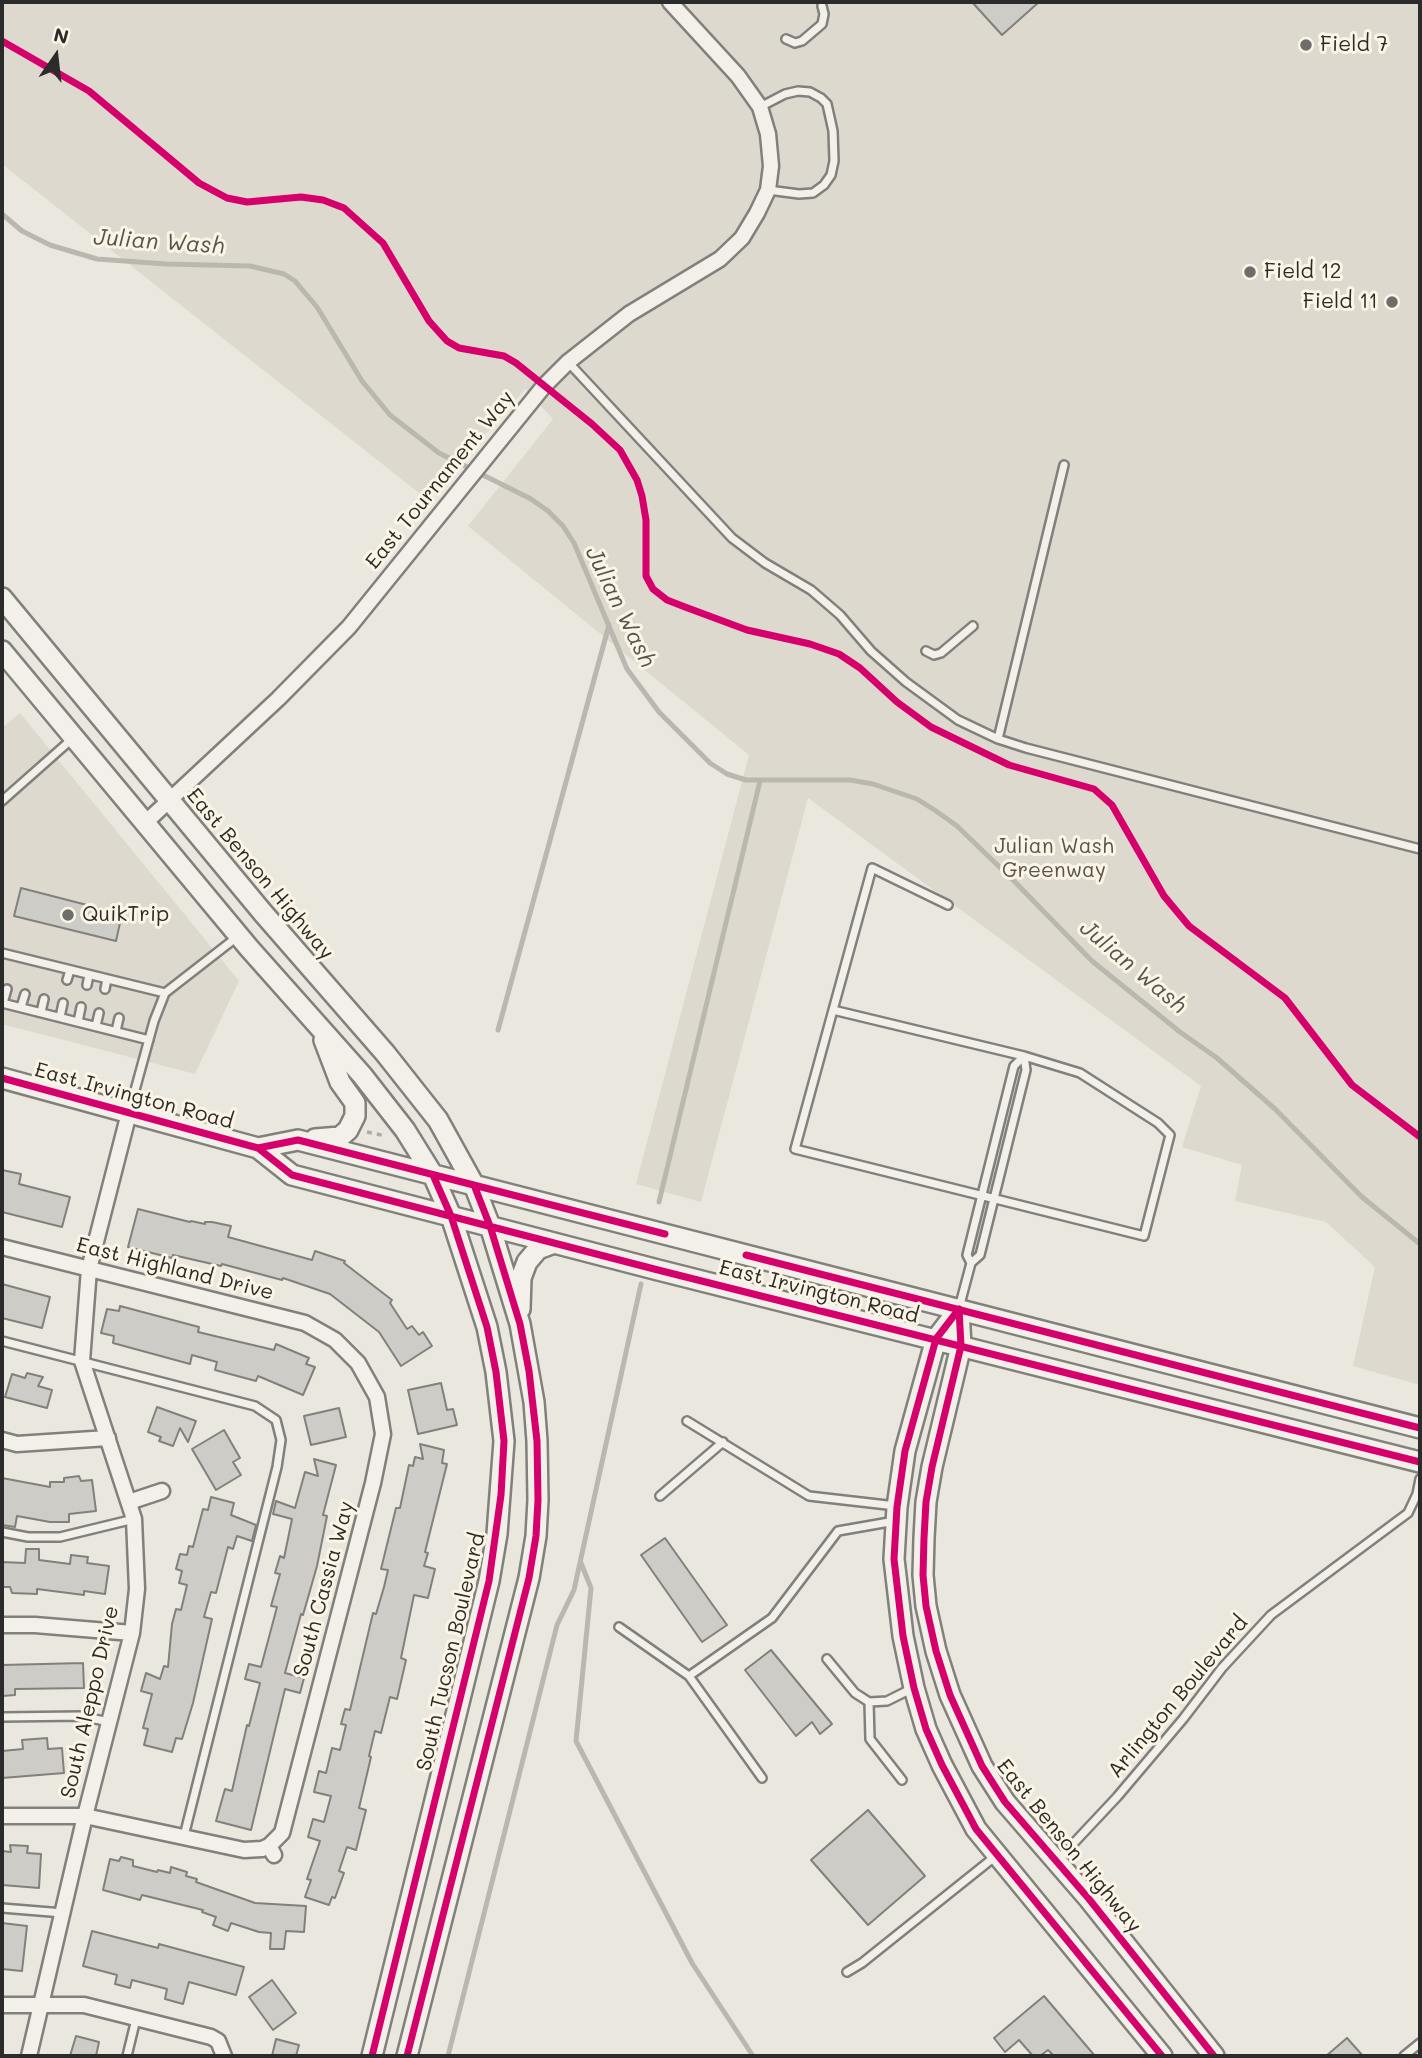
<!DOCTYPE html>
<html>
<head>
<meta charset="utf-8">
<style>
  body { margin:0 }
  #map { position:relative; width:1422px; height:2058px; overflow:hidden; background:#eae7df; font-family:Mali,sans-serif }
  canvas { display:block }
  .frame { position:absolute; inset:0; border:4px solid #2b2b2b; pointer-events:none }
  .north { position:absolute; left:21px; top:21px; width:70px; height:70px; -webkit-text-stroke:5px #fcf5e5; paint-order:stroke; rotate:14deg; font-size:19px; font-weight:700; line-height:28px; text-align:center; color:#2b2b2b }
  .north::after { content:''; display:block; margin:auto; width:24px; height:32px; background:#2b2b2b; clip-path:polygon(50% 0,100% 100%,50% 72%,0 100%) }
</style>
</head>
<body>
<div id="map">
<canvas width="1422" height="2058"></canvas>
<div class="frame"></div>
<div class="north">N</div>
</div>
<script>
const c = document.querySelector('canvas').getContext('2d');
c.lineJoin = 'round';
function fillPath(path, color) { c.fillStyle = color; c.fill(path, 'evenodd'); }
const shape = rows => new Path2D(rows.map(r => 'M' + r).join(''));
function strokePath(path, color, width, dash) { c.strokeStyle = color; c.lineWidth = width; c.lineCap = dash ? 'butt' : 'round'; c.setLineDash(dash || []); c.stroke(path); }
function write(font, color, halo, rows, align = 'center') {
  c.font = font + ' Mali,sans-serif'; c.lineWidth = 6; c.setLineDash([]); c.textBaseline = 'middle'; c.strokeStyle = halo; c.fillStyle = color; for (const [text, x, y, turn = 0] of rows) {
    c.save(); c.translate(x, y); c.rotate((+turn || 0) * Math.PI / 180); c.textAlign = isNaN(turn) ? turn : align; if (halo) c.strokeText(text, 0, 0); c.fillText(text, 0, 0); c.restore();
  }
}
const built = shape([
  [2,2,1420,2,1420,1385,1353,1366,1375,1267,1326,1222,1235,1201,1242,1165,1182,1147,1201,1086,808,798,701,1202,636,1184,749,755,468,526,553,419,525,389,428,500,2,164],
  [20,713,239,981,195,1074,2,1024,2,728]
]);
const stream = shape([
  [2,214,22,231,50,245,97,259,166,264,250,266,284,274,295,281,317,307,362,381,390,415,439,453,531,499,548,511,563,526,574,543,627,669,659,712,710,763,727,774,746,780,850,780,873,784,917,799,936,811,957,826,1014,881,1092,961,1180,1032,1217,1058,1275,1109,1362,1197,1420,1244],
  [498,1030,609,625],
  [659,1202,760,781],
  [581,1563,591,1588,576,1741,692,1963,753,2056],
  [448,2056,557,1625,574,1590,641,1284]
]);
const building = shape([
  [972,2,1039,2,1002,35,972,2],
  [21,888,122,914,116,941,14,916,21,888],
  [2,1170,21,1174,19,1184,70,1197,62,1227,2,1212,2,1170],
  [138,1209,190,1222,191,1221,205,1224,205,1222,212,1222,231,1226,228,1237,312,1260,315,1251,345,1261,344,1263,392,1300,390,1303,407,1329,412,1326,419,1335,423,1332,432,1346,401,1366,379,1332,330,1294,283,1278,282,1280,222,1264,221,1266,173,1255,172,1258,128,1247,138,1209],
  [2,1284,50,1297,42,1328,2,1318,2,1284],
  [120,1306,199,1327,198,1332,223,1338,274,1350,276,1344,309,1358,306,1364,315,1367,303,1395,258,1376,256,1381,215,1370,217,1362,192,1355,190,1364,113,1343,114,1336,101,1333,107,1309,119,1311,120,1306],
  [27,1373,43,1377,38,1386,52,1390,47,1408,5,1397,12,1374,25,1378,27,1373],
  [441,1383,447,1410,453,1409,457,1425,418,1434,408,1390,441,1383],
  [157,1407,196,1421,188,1442,180,1428,173,1446,159,1441,161,1437,148,1432,157,1407],
  [339,1408,346,1437,311,1445,304,1416,339,1408],
  [224,1430,240,1458,233,1462,241,1475,216,1490,192,1449,224,1430],
  [420,1444,444,1450,442,1463,447,1464,425,1552,428,1553,424,1566,435,1569,428,1598,414,1595,401,1658,406,1660,397,1699,390,1697,381,1733,375,1731,369,1756,371,1757,359,1808,366,1810,356,1850,347,1847,339,1871,344,1873,335,1898,332,1897,329,1905,305,1897,311,1880,307,1879,320,1841,308,1837,313,1819,324,1822,331,1796,314,1792,319,1771,326,1773,332,1748,340,1750,346,1725,341,1724,345,1709,350,1710,373,1613,376,1614,384,1587,388,1570,381,1569,396,1508,400,1508,409,1465,413,1466,415,1457,423,1459,420,1444],
  [314,1459,336,1465,323,1515,327,1516,317,1566,303,1615,301,1614,285,1673,304,1678,300,1693,285,1689,251,1830,216,1821,225,1789,232,1791,247,1725,249,1726,260,1683,245,1679,249,1664,261,1667,277,1607,271,1606,280,1574,275,1573,280,1556,284,1558,292,1519,273,1514,276,1501,295,1508,305,1472,318,1476,314,1459],
  [79,1476,81,1481,92,1480,96,1511,69,1514,69,1522,50,1522,17,1516,15,1527,2,1525,2,1478,50,1487,50,1482,64,1482,64,1478,79,1476],
  [211,1497,234,1503,231,1515,256,1525,252,1541,237,1536,233,1549,228,1547,216,1593,211,1592,204,1617,212,1619,193,1703,182,1739,176,1738,172,1752,144,1745,148,1729,143,1728,152,1694,141,1691,146,1673,160,1679,164,1666,168,1667,172,1624,176,1609,181,1610,187,1585,179,1583,182,1571,176,1569,180,1554,187,1555,189,1546,193,1547,203,1509,208,1510,211,1497],
  [665,1538,727,1625,702,1642,641,1555,665,1538],
  [26,1549,39,1549,39,1560,70,1564,71,1555,88,1557,87,1563,109,1566,105,1594,84,1591,84,1595,37,1589,37,1594,12,1593,10,1587,2,1587,2,1562,25,1563,26,1549],
  [771,1650,832,1724,820,1734,812,1722,796,1736,745,1670,771,1650],
  [83,1663,84,1688,15,1689,15,1695,2,1696,2,1665,83,1663],
  [47,1738,48,1749,62,1748,64,1773,2,1778,2,1751,23,1749,22,1740,47,1738],
  [868,1810,925,1876,868,1925,811,1860,868,1810],
  [10,1845,28,1846,27,1853,41,1854,39,1888,2,1885,2,1851,11,1852,10,1845],
  [121,1857,133,1860,133,1866,157,1872,158,1870,170,1873,171,1867,187,1872,186,1876,197,1879,196,1882,255,1903,306,1906,304,1932,286,1931,284,1949,270,1949,271,1933,259,1932,231,1923,228,1931,213,1925,216,1917,202,1912,203,1910,142,1895,140,1900,103,1890,110,1859,119,1861,121,1857],
  [2,1923,27,1926,22,1971,2,1969,2,1923],
  [92,1931,158,1948,159,1944,244,1967,236,1995,189,1982,183,2004,165,1999,167,1989,132,1980,130,1988,115,1984,117,1975,83,1966,92,1931],
  [272,1980,296,2013,273,2030,249,1997,272,1980],
  [1044,1996,1095,2056,1054,2056,1048,2050,1040,2056,1033,2056,1019,2040,1005,2052,994,2038,1044,1996],
  [76,2036,99,2042,96,2056,70,2056,76,2036],
  [1347,2038,1363,2056,1326,2056,1347,2038],
  [276,2039,299,2045,296,2056,272,2056,276,2039]
]);
const path = shape([
  [367,1132,386,1136]
]);
const service = shape([
  [786,39,795,43,802,41,822,24,824,14,822,6],
  [760,107,785,94,798,91,810,92,821,98,827,104,833,131,834,161,831,175,824,185,813,193,799,194,768,190],
  [568,362,732,538,765,563,811,590,840,615,871,651,906,682,958,720,998,739,1026,748,1420,849],
  [926,651,934,655,941,653,973,626],
  [998,739,1064,465],
  [2,801,72,739],
  [2,953,165,993],
  [67,980,70,970],
  [87,985,89,975],
  [105,989,107,979],
  [2,1003,149,1040],
  [3,1003,7,989],
  [21,1007,25,994],
  [833,1010,1024,1056,1080,1073,1158,1123,1170,1135,1144,1236,795,1149,833,1010],
  [833,1010,872,868,948,905],
  [41,1012,44,999],
  [60,1017,63,1003],
  [78,1022,81,1007],
  [96,1026,99,1013],
  [116,1031,119,1018],
  [129,1112,154,1021,165,993,237,937],
  [959,1308,971,1263,980,1255,1026,1070,1024,1056,1014,1066,967,1255,971,1263],
  [2,1341,255,1406,276,1420,281,1440,277,1467,184,1836],
  [687,1421,809,1496,896,1506],
  [660,1496,723,1442],
  [2,1532,28,1537,60,1537,134,1519],
  [619,1627,689,1676],
  [827,1659,855,1693,869,1702,887,1701,913,1688],
  [869,1702,870,1739,902,1780],
  [2,1717,81,1716,109,1722],
  [762,1778,689,1676,772,1618,838,1531,895,1521],
  [1057,1861,1117,1797,1183,1719,1222,1668,1271,1615,1408,1513,1417,1494,1420,1479],
  [2,1908,63,1913],
  [847,1972,862,1963,997,1855],
  [127,2056,136,2019],
  [1404,2056,1420,2043]
]);
const minor = shape([
  [145,823,278,699,349,627,544,386,568,362,629,314,720,259,742,238,757,213,768,190,771,166,768,134,760,107,738,76,670,2],
  [2,1247,305,1323,335,1340,358,1363,377,1397,383,1434,373,1483,282,1833,269,1846,274,1855],
  [2,1440,17,1444,108,1438],
  [129,1502,162,1491],
  [2,1625,35,1625,132,1633],
  [2,1816,85,1816,244,1850,262,1849,269,1846],
  [2,2005,84,2005,211,2037,218,2041,224,2056],
  [29,2056,85,1816,132,1633,137,1589,134,1519,82,1361,89,1269,129,1113]
]);
const secondary = shape([
  [2,598,263,913,385,1053,438,1120,474,1185,490,1226,520,1324,534,1402,537,1441,538,1500,536,1536,529,1578,407,2056],
  [2,651,249,948,362,1075,405,1130,433,1175,451,1216,487,1327,496,1372,504,1441,497,1534,489,1581,372,2056],
  [2,1078,258,1148,292,1175,658,1270,1420,1462],
  [315,1139,340,1137,348,1130,355,1116,355,1103,340,1082,324,1040],
  [258,1148,298,1140,1420,1428],
  [520,1309,521,1278,527,1262,538,1249,554,1243],
  [959,1309,961,1346,932,1467,926,1502,924,1538,923,1575,926,1606,936,1651,950,1695,982,1766,1005,1802,1089,1899,1214,2056],
  [959,1309,936,1339,905,1451,897,1507,894,1559,903,1636,914,1688,926,1729,942,1765,976,1829,1162,2056]
]);
const cycleway = shape([
  [2,41,89,91,199,183,227,198,247,202,301,197,323,200,344,208,383,243,429,321,447,341,459,348,504,356,516,363,592,424,620,450,637,480,642,496,646,520,646,576,653,589,667,600,685,607,747,630,810,644,839,654,860,668,897,702,931,727,1009,765,1094,789,1112,805,1164,896,1189,926,1285,998,1352,1085,1420,1137],
  [2,1078,258,1148,292,1175,658,1270,1420,1462],
  [258,1148,298,1140,665,1234],
  [746,1255,1420,1428],
  [959,1309,961,1346,932,1467,926,1502,924,1538,923,1575,926,1606,936,1651,950,1695,982,1766,1005,1802,1089,1899,1214,2056],
  [959,1309,936,1339,905,1451,897,1507,894,1559,903,1636,914,1688,926,1729,942,1765,976,1829,1162,2056],
  [372,2056,489,1581,501,1495,504,1441,496,1372,487,1327,451,1216,433,1175],
  [407,2056,529,1578,536,1536,538,1500,537,1441,529,1371,520,1324,490,1226,474,1185]
]);
const markers = [
  [1306,45,7,"#6e6d6a"],
  [1250,272,7,"#6e6d6a"],
  [1392,302,7,"#6e6d6a"],
  [68,915,7,"#6e6d6a"]
];
const poiNames = [
  ["Field 7",1320,45],
  ["Field 12",1264,272],
  ["Field 11",1378,302,"right"],
  ["QuikTrip",82,915]
];
const streetNames = [
  ["East Tournament Way",440,480,-51],
  ["East Benson Highway",260,874,50],
  ["East Irvington Road",134,1096,15],
  ["East Highland Drive",175,1269,14],
  ["East Irvington Road",819,1292,14],
  ["South Cassia Way",324,1589,-75],
  ["South Tucson Boulevard",451,1652,-77],
  ["Arlington Boulevard",1178,1697,-50],
  ["South Aleppo Drive",90,1702,-77],
  ["East Benson Highway",1069,1846,51]
];
const parkNames = [
  ["Julian Wash",1054,847],
  ["Greenway",1054,871]
];
const waterNames = [
  ["Julian Wash",159,242,4],
  ["Julian Wash",620,607,64],
  ["Julian Wash",1133,967,40]
];
fillPath(built, '#ddd9ce');
strokePath(stream, '#bab7ae', 5);
fillPath(building, '#ceccc6');
strokePath(building, '#81807c', 2);
strokePath(service, '#81807c', 12);
strokePath(minor, '#81807c', 19);
strokePath(secondary, '#81807c', 24);
strokePath(path, '#aeaca9', 3.5, [5, 5]);
strokePath(service, '#f3f0ea', 7);
strokePath(minor, '#f3f0ea', 14);
strokePath(secondary, '#f3f0ea', 19);
strokePath(cycleway, '#d6006c', 7);
for (const [x, y, r, color] of markers) { const dot = new Path2D(); dot.arc(x, y, r, 0, 2 * Math.PI); c.fillStyle = color; c.fill(dot); strokePath(dot, '#fcf5e5', 2.5); }
write('21px', '#2b2b2b', '#fcf5e5', poiNames, 'left');
write('21px', '#2b2b2b', '#fcf5e5', streetNames);
write('21px', '#555450', '#fcf5e5', parkNames);
write('italic 23px', '#565552', '#fcf5e5', waterNames);
</script>
</body>
</html>
